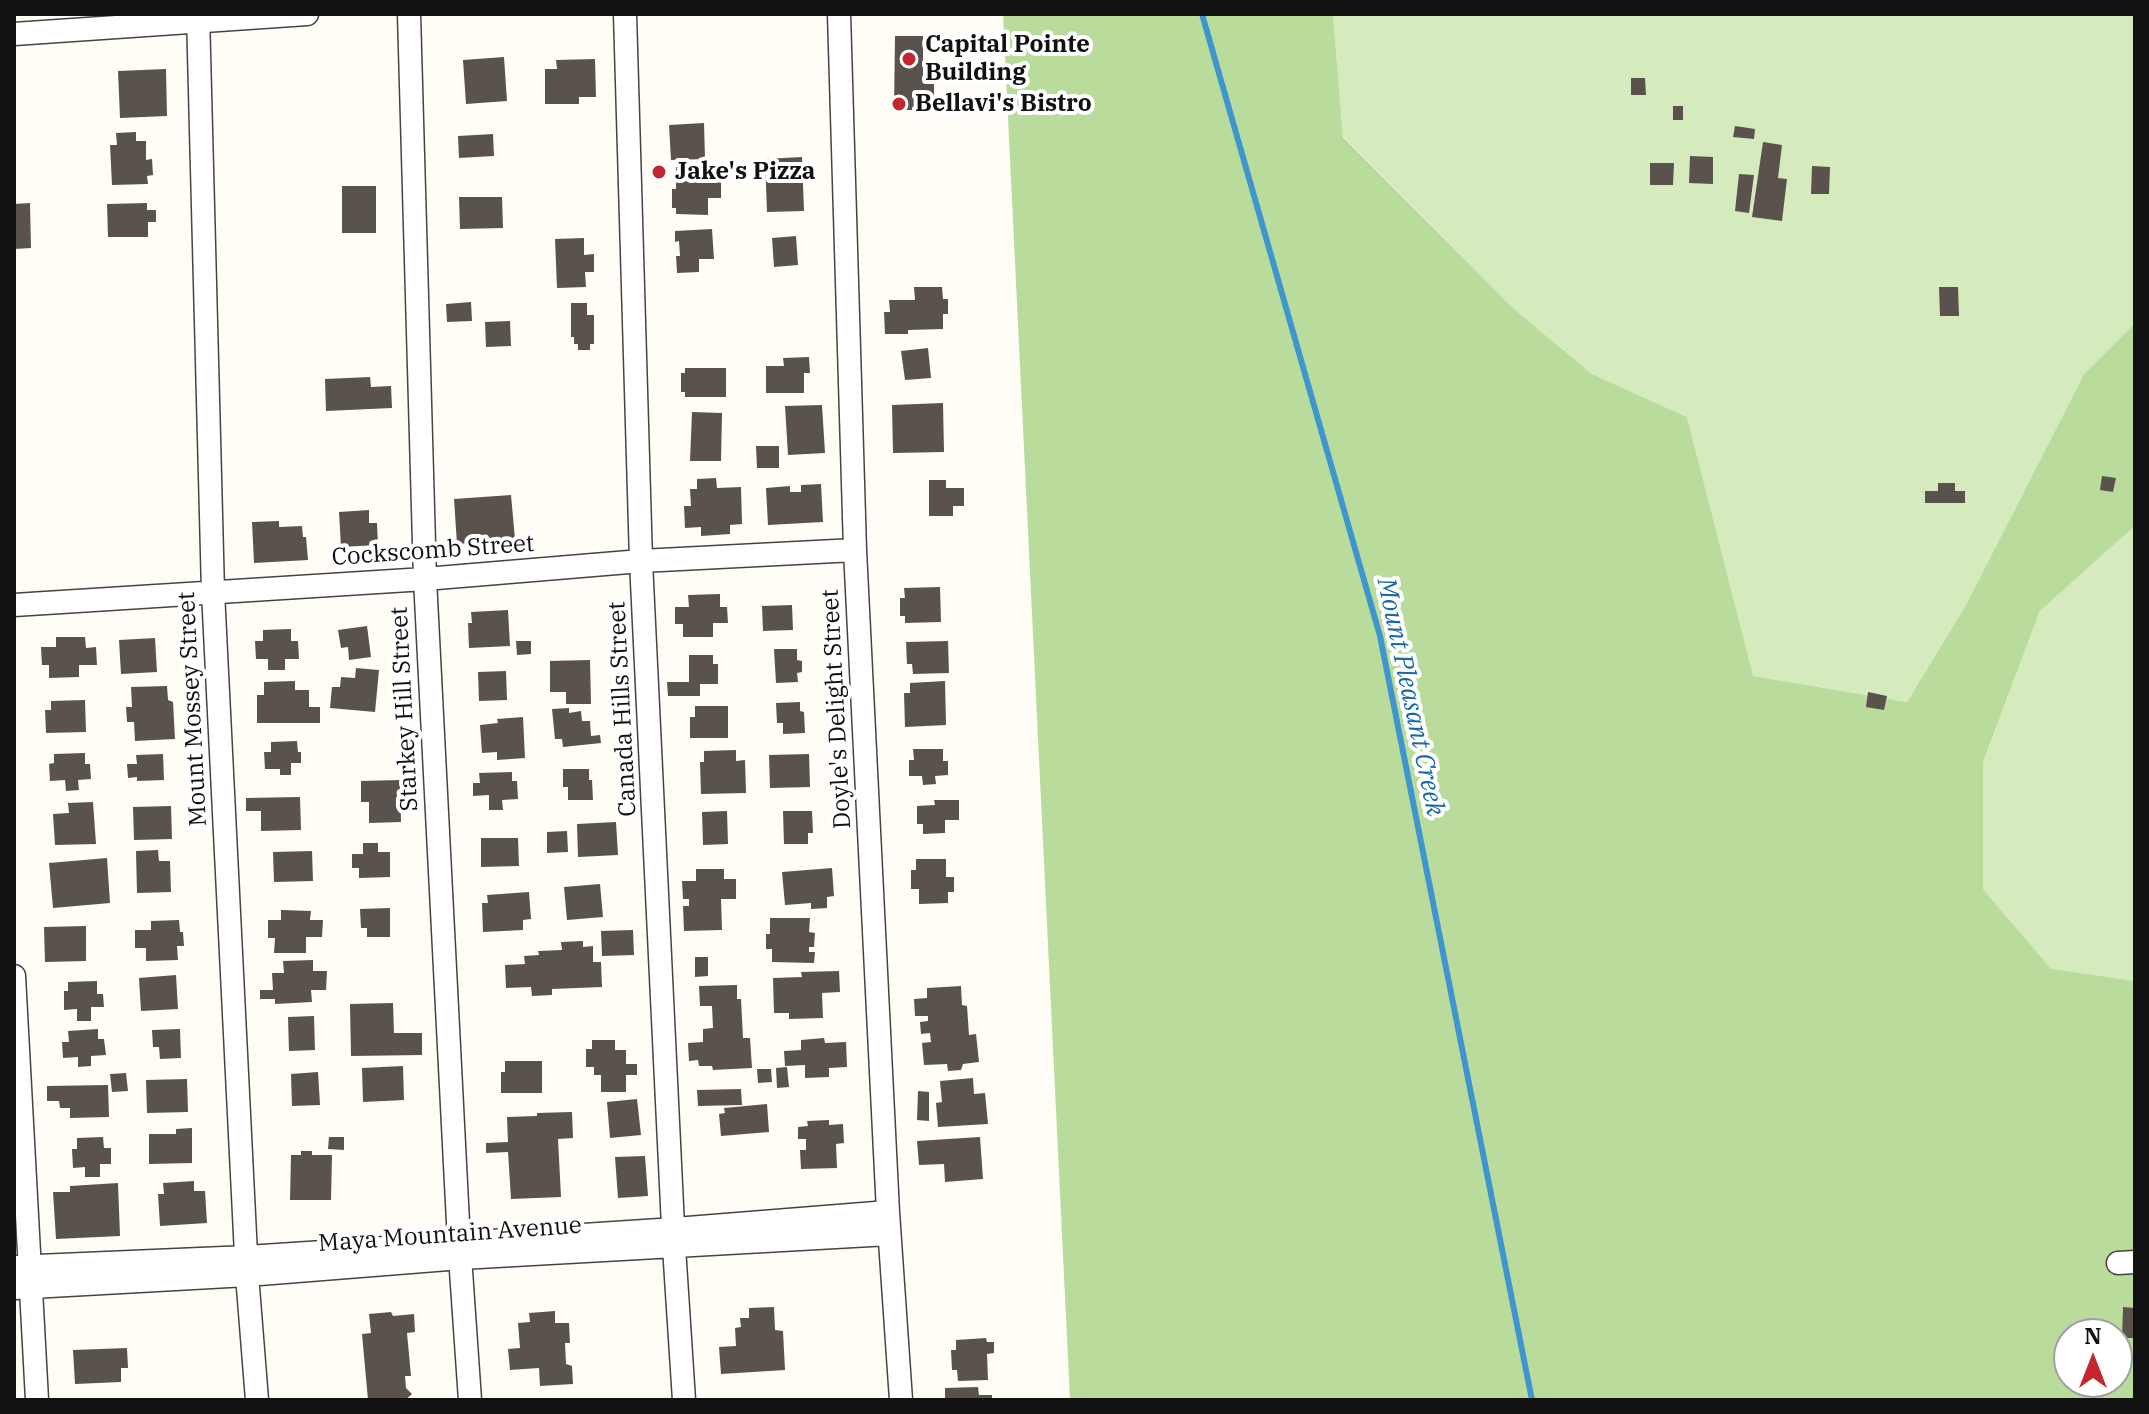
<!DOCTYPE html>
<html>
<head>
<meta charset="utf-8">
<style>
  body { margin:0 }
  #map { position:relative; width:2149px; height:1414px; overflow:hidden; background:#fffdf5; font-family:"IBM Plex Serif",serif }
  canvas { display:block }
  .frame { position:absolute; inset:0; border:16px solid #111; pointer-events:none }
  .north { position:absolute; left:2053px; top:1318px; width:80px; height:80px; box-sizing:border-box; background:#fff; border:2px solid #a0a0a0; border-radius:50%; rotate:0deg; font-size:22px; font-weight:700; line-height:32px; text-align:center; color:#111 }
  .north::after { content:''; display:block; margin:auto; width:28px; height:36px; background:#c4262e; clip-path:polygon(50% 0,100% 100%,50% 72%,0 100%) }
</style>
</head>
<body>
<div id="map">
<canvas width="2149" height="1414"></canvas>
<div class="frame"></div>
<div class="north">N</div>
</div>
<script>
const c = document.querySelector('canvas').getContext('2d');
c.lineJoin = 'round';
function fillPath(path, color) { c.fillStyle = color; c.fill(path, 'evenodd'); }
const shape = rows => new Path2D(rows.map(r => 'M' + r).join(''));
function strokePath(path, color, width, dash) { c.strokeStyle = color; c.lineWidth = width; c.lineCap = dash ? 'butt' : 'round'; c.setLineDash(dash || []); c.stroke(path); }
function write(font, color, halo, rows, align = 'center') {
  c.font = font + ' "IBM Plex Serif",serif'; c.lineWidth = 8; c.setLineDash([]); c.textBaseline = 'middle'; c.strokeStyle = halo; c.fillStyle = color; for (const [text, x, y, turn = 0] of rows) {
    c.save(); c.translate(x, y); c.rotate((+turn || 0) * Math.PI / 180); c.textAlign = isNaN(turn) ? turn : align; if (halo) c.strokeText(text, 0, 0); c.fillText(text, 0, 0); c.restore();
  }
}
const green = shape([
  [1333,14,2135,14,2135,323,2084,374,1967,603,1907,702,1752,676,1687,417,1592,374,1514,309,1343,136],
  [2135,526,2135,981,2051,970,1983,889,1983,762,2040,611]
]);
const forest = shape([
  [1003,14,1333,14,1343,137,1514,309,1592,374,1687,417,1753,676,1907,702,1967,603,2084,374,2135,323,2135,526,2040,611,1983,762,1983,889,2051,969,2135,981,2135,1400,1070,1400],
  [2069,1334,2117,1334,2117,1382,2069,1382]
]);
const stream = shape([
  [1202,14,1380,636,1532,1400]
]);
const building = shape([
  [895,36,923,36,923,81,934,81,934,110,894,110],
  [504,57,507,101,466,104,463,60],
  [595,59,596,97,579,97,579,104,545,104,545,69,557,69,556,60],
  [166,69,167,116,120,118,118,71],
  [1631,78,1645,78,1646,95,1631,95],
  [1673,106,1683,106,1683,120,1673,120],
  [704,123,705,159,671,160,669,125],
  [1735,126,1755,129,1754,139,1733,137],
  [136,132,136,141,146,141,146,160,152,159,153,175,147,176,148,184,112,185,110,145,117,145,116,133],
  [493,134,494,156,459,158,458,136],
  [1763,142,1782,145,1778,178,1787,179,1782,221,1752,217],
  [1690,156,1713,157,1713,184,1689,183],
  [802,157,804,211,767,212,765,159],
  [1650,163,1674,163,1673,185,1650,185],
  [1812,166,1830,167,1829,194,1811,194],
  [676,167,721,167,721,198,708,198,708,215,676,214,676,208,672,208,672,189,676,189],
  [1739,174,1754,175,1749,213,1735,211],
  [342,186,376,186,376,233,342,233],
  [459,197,502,197,503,228,460,229],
  [30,203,31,248,14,249,14,204],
  [147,203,147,210,156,210,156,222,148,222,148,237,108,237,107,204],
  [712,229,714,259,699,259,699,272,677,273,676,256,680,256,679,241,675,242,675,231],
  [796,236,798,265,774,267,772,238],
  [584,238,584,255,594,254,594,272,585,272,586,287,557,288,555,239],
  [914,287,942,287,943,299,948,299,948,314,943,314,943,329,908,330,908,334,885,334,884,312,890,312,889,300,915,300],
  [1939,287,1958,287,1959,316,1940,316],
  [471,302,472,321,447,322,446,304],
  [571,303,587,303,587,315,594,315,594,344,590,344,590,350,578,350,578,344,574,344,574,337,571,337],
  [510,321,511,346,486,347,485,322],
  [928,348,931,378,905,380,901,351],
  [809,357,810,373,804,373,804,393,766,393,766,366,784,366,783,358],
  [685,368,726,368,726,397,685,397,685,392,681,392,681,373,685,373],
  [370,377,371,387,391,386,392,408,326,411,325,379],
  [943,403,944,452,893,453,892,405],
  [822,405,825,453,788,455,785,406],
  [692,412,722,413,721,461,690,461],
  [756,446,779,446,779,468,757,468],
  [2102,476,2116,478,2113,492,2100,490],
  [716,478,717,488,741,487,742,524,730,525,730,534,701,536,701,527,685,528,684,506,691,506,690,489,697,489,697,479],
  [929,480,946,480,946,488,964,488,964,506,953,506,953,516,929,516],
  [1938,483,1955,483,1955,491,1965,491,1965,503,1925,503,1925,491,1938,491],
  [821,484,823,522,768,525,766,488,790,486,790,492,801,492,801,485],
  [511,495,515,539,498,541,498,550,473,552,472,543,457,544,454,499],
  [369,510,369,523,377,523,378,545,341,547,339,512],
  [279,521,279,527,302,526,303,537,306,537,308,560,254,563,252,522],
  [940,587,941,622,905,623,905,616,900,616,900,598,905,598,904,588],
  [720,594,720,607,727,607,728,623,713,623,713,637,683,637,683,624,675,624,675,607,689,607,688,595],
  [792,605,793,630,763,631,762,606],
  [508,610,510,646,469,648,468,623,472,623,471,612],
  [367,626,371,657,349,660,348,647,341,648,338,630],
  [291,629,291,641,298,641,299,659,285,659,285,670,268,670,268,659,256,659,255,641,263,641,263,630],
  [56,637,85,637,86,648,96,647,97,665,79,665,79,677,49,678,49,665,42,665,41,647,56,647],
  [155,638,157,672,121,674,119,640],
  [516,641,531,641,531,654,517,655],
  [948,641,949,673,913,674,912,664,907,664,906,642],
  [774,649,797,649,797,660,802,661,802,672,797,673,798,682,776,683],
  [689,655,713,655,713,664,718,664,718,684,700,684,700,696,668,696,667,682,689,682],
  [590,660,591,704,566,704,566,692,550,692,550,661],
  [356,668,379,670,375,712,330,708,332,687,340,687,341,677,355,678],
  [506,671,507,700,479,701,478,672],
  [295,681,295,690,309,690,309,707,320,707,320,723,257,723,257,695,264,695,264,682],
  [945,681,946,725,905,727,904,693,910,693,910,683],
  [167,686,168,700,173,702,175,739,135,741,134,722,127,722,126,707,132,707,131,687],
  [1868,692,1887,696,1884,710,1866,707],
  [85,700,86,732,46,733,45,710,51,710,51,701],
  [800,702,800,711,804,712,805,733,783,734,783,723,777,723,776,703],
  [695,706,728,706,728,738,690,738,690,717,695,717],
  [569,708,569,713,581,711,582,721,590,721,591,736,600,735,601,743,563,747,562,739,555,739,552,709],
  [523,717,525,758,497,760,497,752,482,753,480,725,498,723,497,719],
  [297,741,298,752,301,752,301,763,291,763,291,775,280,775,280,769,265,769,264,752,271,752,271,742],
  [913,749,943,749,943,761,948,761,948,775,935,776,936,784,923,785,922,776,909,776,909,760,914,760],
  [736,750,736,761,745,760,746,793,701,794,700,762,704,762,704,751],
  [85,753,85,764,90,764,91,779,78,780,79,790,66,791,65,780,50,781,49,764,54,763,54,754],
  [163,754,164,780,137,781,137,777,128,778,127,764,137,764,136,755],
  [809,754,810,787,770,788,769,755],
  [563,769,589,769,589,780,592,780,593,800,568,800,568,787,563,787],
  [512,772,512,781,517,781,518,799,502,800,503,810,489,810,489,795,473,796,473,783,480,783,479,773],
  [400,780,401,822,369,823,369,802,361,802,361,781],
  [300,797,301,830,261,831,261,811,246,811,246,798],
  [934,800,959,800,959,820,945,820,945,833,923,834,923,824,917,824,917,806,935,805],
  [93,802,96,844,55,845,53,814,69,813,68,803],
  [171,806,172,839,134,840,133,807],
  [727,811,728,844,703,845,702,812],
  [783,811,812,811,813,833,808,833,808,844,784,844],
  [616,822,618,855,578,857,577,824],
  [567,831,568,852,547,853,547,832],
  [481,838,518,838,519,866,481,867],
  [363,843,378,843,378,852,390,852,390,877,359,878,359,868,352,868,352,854,363,854],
  [158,850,159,861,170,861,171,892,137,893,136,851],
  [312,851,313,881,274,882,273,852],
  [107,858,110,903,53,908,49,863],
  [916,859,946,859,946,877,954,877,954,892,948,892,948,903,919,904,919,889,911,889,911,870,916,870],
  [832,868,834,896,827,897,827,908,811,909,811,903,785,905,782,872],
  [696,869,724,869,724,879,736,879,736,899,721,899,722,930,684,931,683,906,689,906,689,899,683,899,682,881,696,881],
  [600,884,603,917,567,920,564,887],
  [529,892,531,919,523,920,523,930,483,932,482,903,488,903,487,895],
  [390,908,390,937,367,937,367,928,361,928,360,909],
  [281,910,311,911,310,920,323,920,322,937,306,937,306,953,274,953,275,938,268,938,268,920,281,920],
  [770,918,810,918,809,932,815,933,814,947,809,947,809,952,815,952,814,963,772,962,772,949,766,949,766,934,770,934],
  [179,920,180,932,183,932,184,946,177,946,178,960,146,961,146,948,135,948,135,930,151,930,151,921],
  [86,926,86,961,45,962,44,927],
  [633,930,634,955,602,956,601,931],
  [583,941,583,947,593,946,593,962,601,962,602,987,552,989,552,995,532,996,531,987,506,988,505,965,525,964,524,956,539,955,538,951,562,950,561,942],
  [695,957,708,957,708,976,695,977],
  [313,960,313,971,327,971,326,990,311,990,312,1002,275,1004,275,999,260,999,260,990,273,990,272,973,284,973,283,961],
  [839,971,840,992,822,993,823,1018,789,1019,789,1013,774,1013,773,978,802,977,801,972],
  [176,975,178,1009,141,1011,139,978],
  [97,981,97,994,103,994,104,1007,91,1007,91,1021,77,1021,77,1009,64,1010,64,991,68,991,68,982],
  [737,985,737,999,741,999,743,1038,750,1038,752,1068,713,1070,712,1066,699,1066,698,1060,689,1061,688,1043,703,1042,703,1029,713,1028,712,1006,700,1006,699,986],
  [961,986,962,1005,967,1006,969,1035,976,1034,979,1062,963,1064,961,1070,948,1071,947,1064,924,1065,922,1043,931,1042,930,1033,921,1034,920,1022,928,1021,928,1016,915,1016,914,999,927,998,927,988],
  [393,1003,394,1033,422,1033,422,1055,351,1056,350,1004],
  [314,1016,315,1050,289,1051,288,1017],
  [98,1029,98,1039,104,1039,106,1055,91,1056,91,1066,78,1067,78,1057,63,1058,62,1042,69,1042,68,1031],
  [180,1029,181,1058,160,1059,159,1047,153,1047,152,1030],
  [824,1038,825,1043,846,1042,847,1067,829,1068,829,1077,805,1078,805,1065,785,1066,784,1051,801,1050,801,1040],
  [592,1040,615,1040,615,1050,626,1050,626,1064,637,1064,637,1075,626,1075,626,1092,601,1092,601,1075,594,1075,594,1067,586,1067,586,1049,592,1049],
  [505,1061,542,1061,542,1093,501,1093,501,1072,505,1072],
  [403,1066,404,1100,363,1102,362,1068],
  [787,1067,789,1087,777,1088,776,1068],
  [757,1069,771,1069,772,1082,758,1083],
  [318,1072,320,1105,292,1106,291,1074],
  [126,1073,128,1091,112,1092,110,1074],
  [973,1078,974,1094,985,1093,988,1124,938,1127,936,1103,942,1102,940,1081],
  [187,1079,188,1112,147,1113,146,1080],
  [108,1085,109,1117,70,1118,70,1108,60,1108,59,1101,47,1101,47,1086],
  [741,1089,742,1105,698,1106,697,1090],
  [918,1091,929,1092,929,1121,917,1120],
  [637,1099,641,1135,610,1138,607,1102],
  [767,1104,769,1132,721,1136,719,1114,725,1113,724,1108],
  [572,1112,573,1138,558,1139,561,1197,511,1199,508,1152,486,1153,486,1143,508,1142,507,1117,537,1116,537,1113],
  [829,1120,829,1125,843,1124,844,1143,836,1144,837,1168,801,1169,800,1150,806,1150,806,1139,798,1139,798,1127,808,1126,807,1121],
  [192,1128,192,1163,149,1164,149,1134,176,1134,176,1129],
  [103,1137,104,1148,111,1148,111,1164,100,1164,100,1177,85,1177,85,1167,73,1168,72,1149,77,1149,77,1138],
  [329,1137,344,1137,344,1150,328,1149],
  [980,1137,983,1179,945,1182,944,1164,919,1165,917,1141],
  [301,1151,312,1151,312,1155,332,1155,331,1200,290,1200,291,1155,301,1155],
  [645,1156,648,1196,618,1198,615,1157],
  [194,1181,194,1191,205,1191,207,1223,160,1226,158,1194,164,1194,163,1183],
  [118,1183,120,1236,56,1239,53,1192,70,1192,70,1186],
  [774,1307,775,1330,783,1331,785,1370,721,1374,719,1347,736,1346,735,1328,741,1327,740,1318,749,1318,749,1308],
  [2123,1307,2135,1308,2135,1338,2122,1338],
  [555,1311,555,1323,569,1323,570,1343,565,1343,566,1364,572,1366,573,1384,540,1386,539,1368,510,1370,508,1349,520,1348,518,1323,530,1322,529,1313],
  [391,1312,393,1316,414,1314,415,1332,407,1333,411,1376,405,1376,406,1388,412,1394,405,1400,368,1400,362,1334,371,1333,369,1314],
  [986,1338,987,1342,994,1342,994,1353,987,1354,988,1380,958,1381,957,1370,952,1370,951,1350,956,1350,956,1340],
  [127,1348,128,1368,121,1368,121,1382,75,1384,73,1350],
  [978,1387,979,1395,992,1395,992,1400,945,1398,945,1388]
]);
const minor = shape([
  [198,14,213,592,247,1275,257,1400],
  [409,14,425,579,459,1242,470,1400],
  [625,14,641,561,674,1247,684,1400],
  [839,14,855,550,888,1212,901,1400],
  [14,34,307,14],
  [14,605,425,579,641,561,855,550],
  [14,976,37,1400],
  [2118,1263,2135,1262],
  [14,1267,247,1257,675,1229,888,1212],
  [14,1288,247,1275,461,1258,889,1234]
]);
const markers = [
  [909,59,8,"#c4262e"],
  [899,104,8,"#c4262e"],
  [659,172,8,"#c4262e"]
];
const poiNames = [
  ["Capital Pointe",925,45],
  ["Building",925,73],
  ["Bellavi's Bistro",915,104],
  ["Jake's Pizza",675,172]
];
const streetNames = [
  ["Cockscomb Street",433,551,-4],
  ["Mount Mossey Street",193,709,-93],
  ["Starkey Hill Street",405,709,-93],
  ["Canada Hills Street",623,709,-93],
  ["Doyle's Delight Street",837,709,-93],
  ["Maya Mountain Avenue",450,1235,-4]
];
const waterNames = [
  ["Mount Pleasant Creek",1410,697,78]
];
fillPath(green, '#d5ebbd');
fillPath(forest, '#b9dc9c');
strokePath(stream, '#3f96cf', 6);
fillPath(building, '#5a524d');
strokePath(minor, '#444', 25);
strokePath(minor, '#fff', 22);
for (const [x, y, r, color] of markers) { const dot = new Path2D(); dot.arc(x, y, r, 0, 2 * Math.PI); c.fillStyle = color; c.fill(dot); strokePath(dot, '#fff', 3); }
write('bold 24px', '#111', '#fff', poiNames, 'left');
write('24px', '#111', '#fff', streetNames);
write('italic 26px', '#1768a6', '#fff', waterNames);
</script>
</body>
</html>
